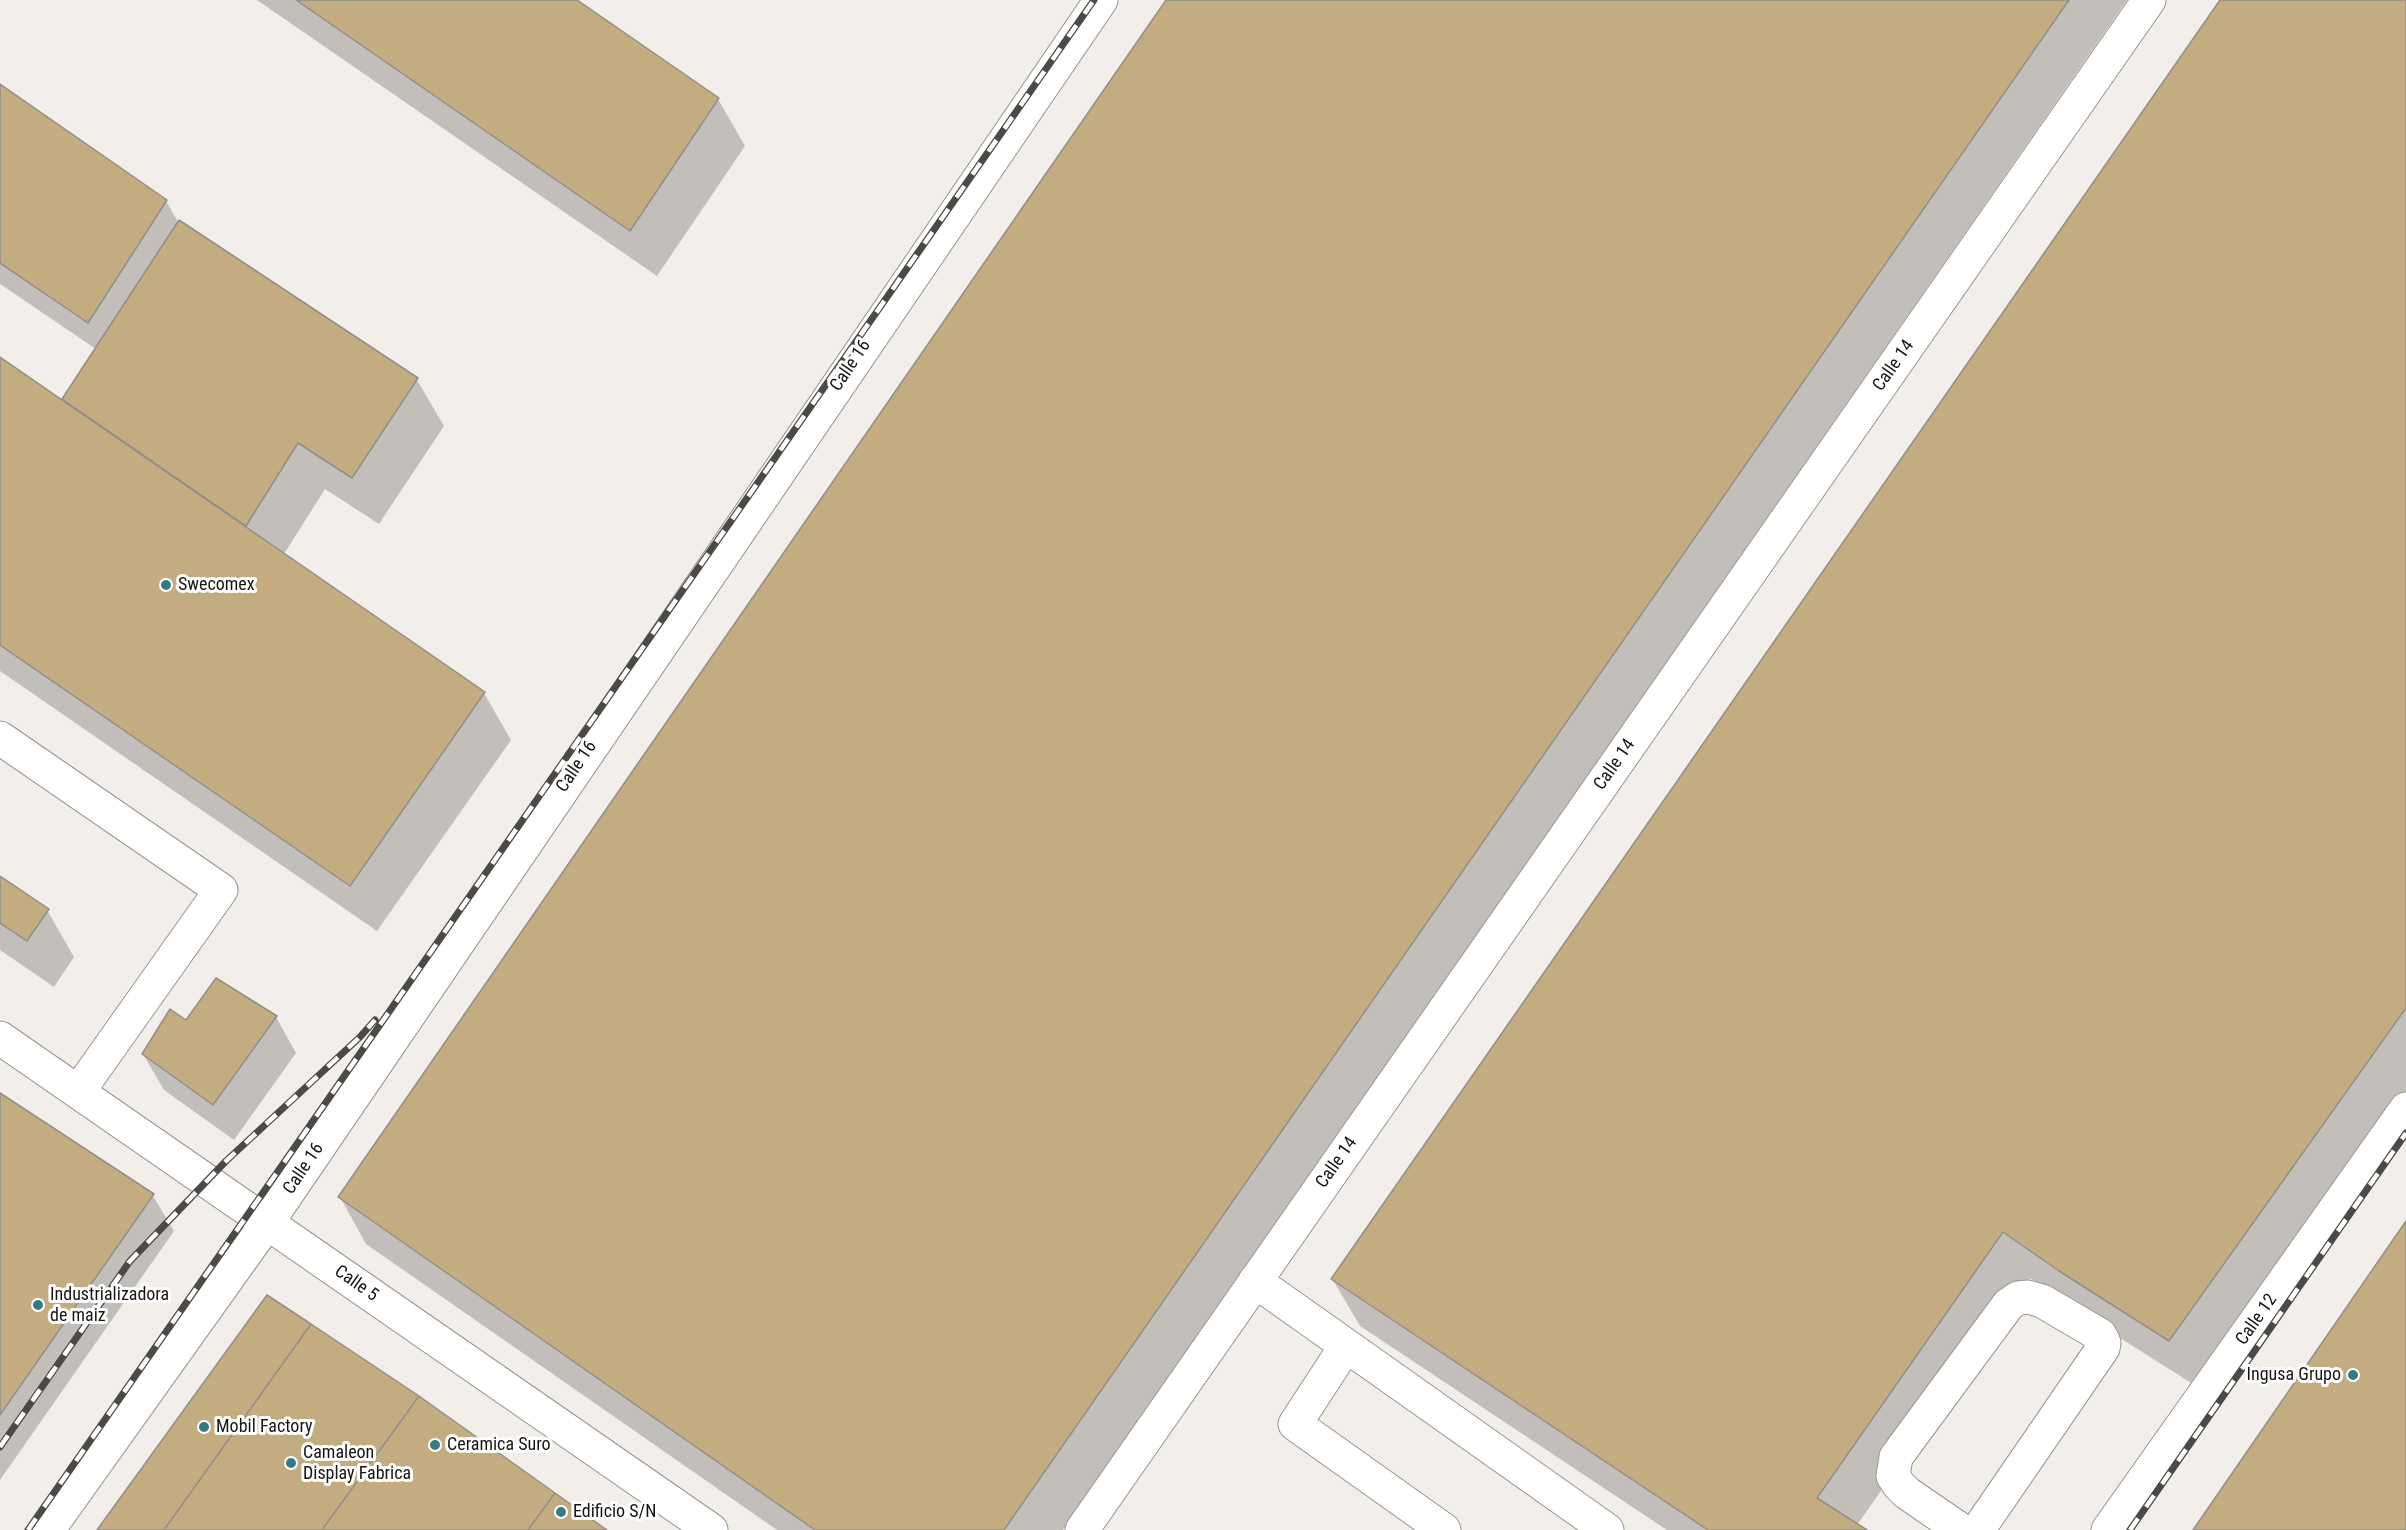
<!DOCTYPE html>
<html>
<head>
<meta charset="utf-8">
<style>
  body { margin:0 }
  canvas { display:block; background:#f2efea }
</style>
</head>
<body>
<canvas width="2406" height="1530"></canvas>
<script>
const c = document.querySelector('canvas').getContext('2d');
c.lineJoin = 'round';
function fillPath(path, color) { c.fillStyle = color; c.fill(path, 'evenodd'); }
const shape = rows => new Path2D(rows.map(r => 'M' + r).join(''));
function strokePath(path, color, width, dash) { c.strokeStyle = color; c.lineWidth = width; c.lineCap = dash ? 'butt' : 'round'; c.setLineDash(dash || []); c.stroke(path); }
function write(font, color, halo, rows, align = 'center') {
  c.font = font + ' "Roboto Condensed",sans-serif'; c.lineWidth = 6; c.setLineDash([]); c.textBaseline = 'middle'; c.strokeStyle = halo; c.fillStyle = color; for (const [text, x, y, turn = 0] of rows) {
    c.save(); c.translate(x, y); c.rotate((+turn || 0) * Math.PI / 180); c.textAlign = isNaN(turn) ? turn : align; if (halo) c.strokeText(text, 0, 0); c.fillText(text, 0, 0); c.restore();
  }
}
const shadow = shape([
  [257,0,575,0,718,99,745,146,657,276],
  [1168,0,2127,0,1063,1530,777,1530,366,1244,340,1197],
  [2221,0,2406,0,2406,1092,2196,1386,2087,1317,2030,1278,1857,1525,1864,1530,1667,1530,1360,1326,1333,1280],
  [0,86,166,201,178,222,417,380,444,426,379,524,325,489,284,554,484,693,511,740,377,931,0,671,0,358,62,401,96,349,0,284],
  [0,878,47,910,74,957,54,987,0,950],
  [276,1017,296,1053,234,1140,164,1090,143,1054],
  [0,1095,153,1196,174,1231,0,1480]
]);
const building = shape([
  [296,0,577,0,719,98,630,231,296,0],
  [1166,0,2069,0,1004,1530,815,1530,338,1197,1166,0],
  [2220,0,2406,0,2406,1008,2169,1341,2059,1271,2003,1232,1817,1498,1867,1530,1708,1530,1331,1279,2220,0],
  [0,84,167,200,88,323,0,263,0,84],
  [179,220,418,378,352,478,298,443,246,526,62,399,179,220],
  [0,357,485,692,350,886,0,645,0,357],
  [0,876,49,909,27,941,0,923,0,876],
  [216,978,277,1016,213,1105,142,1054,170,1009,186,1020,216,978],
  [0,1093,154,1194,0,1415,0,1093],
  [2406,1221,2406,1530,2193,1530,2406,1221],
  [267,1295,311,1324,164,1530,97,1530,267,1295],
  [311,1324,419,1396,322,1530,164,1530,311,1324],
  [419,1396,555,1493,528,1530,322,1530,419,1396],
  [555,1493,607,1530,528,1530,555,1493]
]);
const minor = shape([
  [0,738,221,890,78,1092],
  [0,1038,711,1530],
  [1255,1281,1607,1530],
  [1346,1346,1295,1424,1444,1530],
  [48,1530,267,1223,1101,0],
  [1082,1530,2149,0],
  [1961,1530,1907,1493,1899,1485,1893,1476,1896,1457,2008,1305,2018,1298,2028,1297,2042,1301,2100,1335,2104,1343,2103,1348,1978,1530],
  [2108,1530,2406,1109]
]);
const rail = shape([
  [0,1447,130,1261,226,1161,360,1037,375,1020],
  [28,1530,1094,0],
  [2130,1530,2406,1133]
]);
const markers = [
  [166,585,6,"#347b86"],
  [38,1305,6,"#347b86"],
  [2353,1375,6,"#347b86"],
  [204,1427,6,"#347b86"],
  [435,1445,6,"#347b86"],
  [291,1463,6,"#347b86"],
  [561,1512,6,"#347b86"]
];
const streetNames = [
  ["Calle 16",851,366,-56],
  ["Calle 14",1894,366,-55],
  ["Calle 14",1615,765,-55],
  ["Calle 16",577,767,-56],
  ["Calle 14",1337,1163,-55],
  ["Calle 16",304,1169,-56],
  ["Calle 5",356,1284,35],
  ["Calle 12",2257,1320,-55]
];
const poiNames = [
  ["Swecomex",178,585],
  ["Industrializadora",50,1295],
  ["de maiz",50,1316],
  ["Ingusa Grupo",2341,1375,"right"],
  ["Mobil Factory",216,1427],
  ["Ceramica Suro",447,1445],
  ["Camaleon",303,1453],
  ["Display Fabrica",303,1474],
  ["Edificio S/N",573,1512]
];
fillPath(shadow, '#0003');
fillPath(building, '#c3ad80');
strokePath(building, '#928f8a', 1.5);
strokePath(minor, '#979590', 35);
strokePath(minor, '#fff', 33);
strokePath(rail, '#4b4a47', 7);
strokePath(rail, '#fff', 4.5, [14]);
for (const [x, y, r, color] of markers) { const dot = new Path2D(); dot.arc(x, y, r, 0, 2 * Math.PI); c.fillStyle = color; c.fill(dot); strokePath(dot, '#fff', 2); }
write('18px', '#161513', '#fff', streetNames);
write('18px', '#161513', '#fff', poiNames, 'left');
</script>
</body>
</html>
